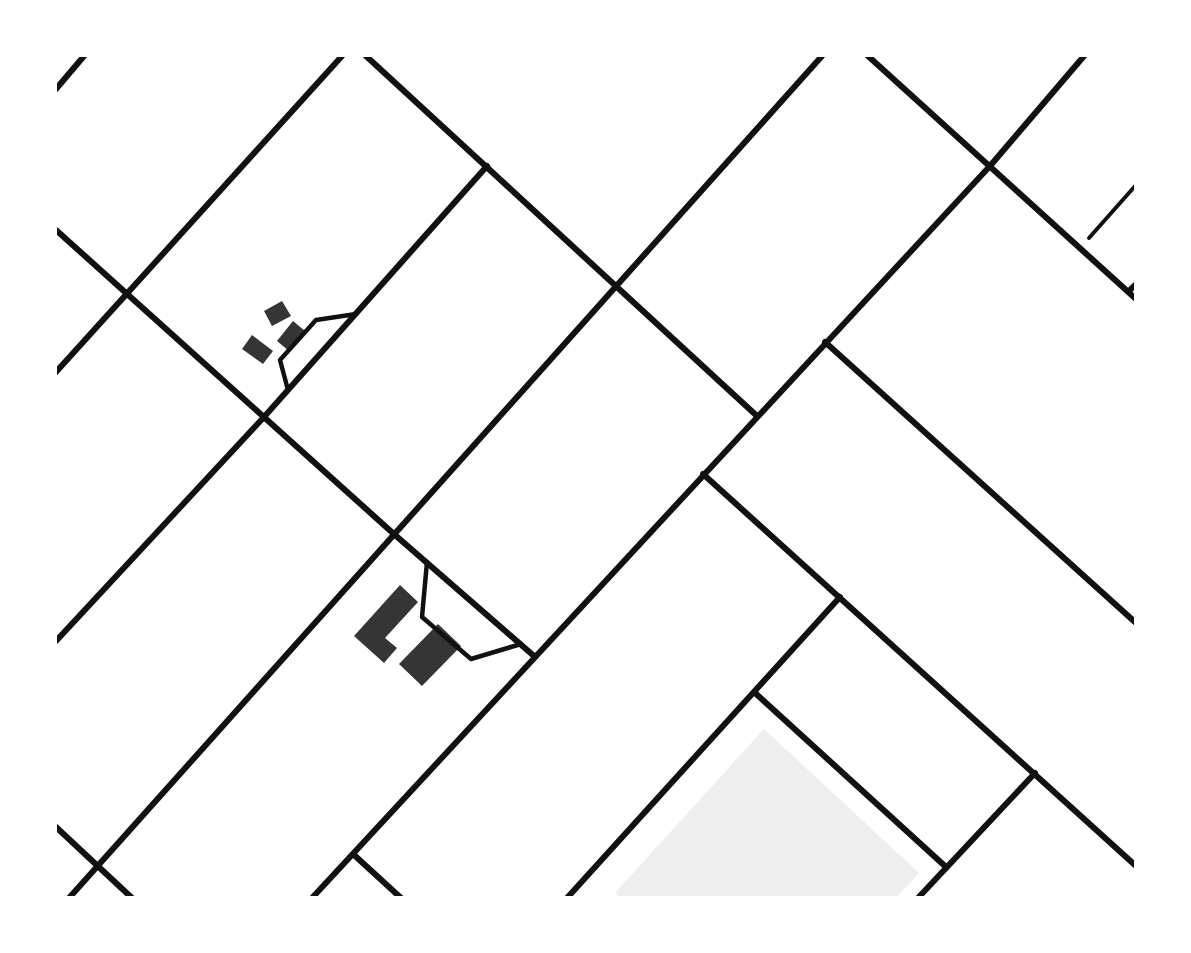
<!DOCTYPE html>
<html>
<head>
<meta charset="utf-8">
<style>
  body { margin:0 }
  #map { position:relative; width:1191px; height:953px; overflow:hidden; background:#fff; font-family:Literata,serif }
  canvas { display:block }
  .frame { position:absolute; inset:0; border:57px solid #fff; pointer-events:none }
</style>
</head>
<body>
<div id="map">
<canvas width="1191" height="953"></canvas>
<div class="frame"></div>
</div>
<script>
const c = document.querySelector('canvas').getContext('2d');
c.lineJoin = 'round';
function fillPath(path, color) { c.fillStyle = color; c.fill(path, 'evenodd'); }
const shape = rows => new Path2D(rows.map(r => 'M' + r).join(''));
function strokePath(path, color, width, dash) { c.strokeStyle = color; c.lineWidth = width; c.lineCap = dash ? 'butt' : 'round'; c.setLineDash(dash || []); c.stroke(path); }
const green = shape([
  [764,729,919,873,897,897,620,897,615,893]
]);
const building = shape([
  [282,301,291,316,272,326,264,311],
  [293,321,305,331,289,351,277,341],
  [252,335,273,351,263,364,242,349],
  [400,585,418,602,385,638,397,648,384,663,354,636],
  [438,624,461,646,422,686,399,664]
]);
const path = shape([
  [1089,238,1136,185]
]);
const service = shape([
  [288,390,280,360,316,320,356,314],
  [427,562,422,617,471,659,521,644]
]);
const minor = shape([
  [366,56,757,416],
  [868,56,1136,299],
  [56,89,84,56],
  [56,230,395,535,534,656],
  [1128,292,1136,284],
  [825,342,1136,623],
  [56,372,342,56],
  [703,474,1136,866],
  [56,641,264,417,487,166],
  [754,692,946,867],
  [56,827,132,898],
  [353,854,401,898],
  [69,898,822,56],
  [312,898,990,166,1084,56],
  [567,898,840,597],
  [918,898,1035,773]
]);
fillPath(green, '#eee');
fillPath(building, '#353535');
strokePath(path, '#111', 4);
strokePath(service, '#111', 4.5);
strokePath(minor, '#111', 6);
</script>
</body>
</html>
